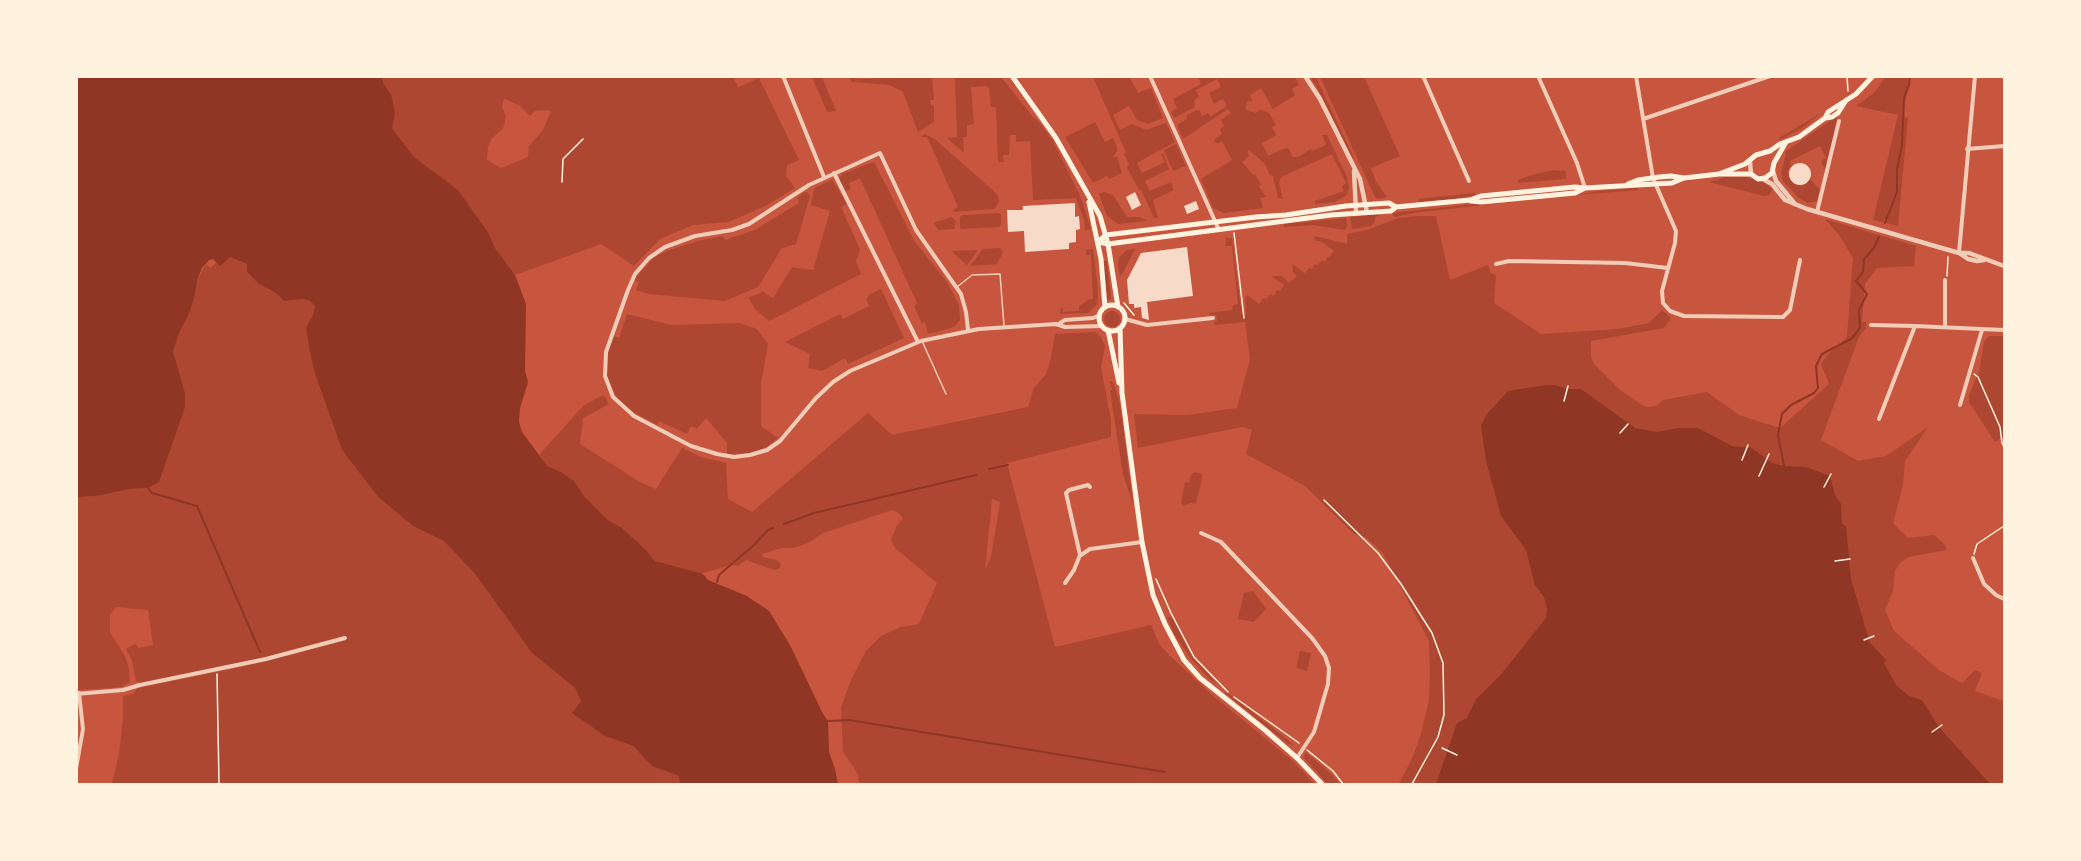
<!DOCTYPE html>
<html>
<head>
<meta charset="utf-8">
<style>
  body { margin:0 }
  #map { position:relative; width:2081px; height:861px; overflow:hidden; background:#c8553d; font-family:Karla,sans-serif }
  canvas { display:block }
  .frame { position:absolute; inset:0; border:78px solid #fff3e0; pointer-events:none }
</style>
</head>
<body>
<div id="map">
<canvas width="2081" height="861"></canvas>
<div class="frame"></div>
</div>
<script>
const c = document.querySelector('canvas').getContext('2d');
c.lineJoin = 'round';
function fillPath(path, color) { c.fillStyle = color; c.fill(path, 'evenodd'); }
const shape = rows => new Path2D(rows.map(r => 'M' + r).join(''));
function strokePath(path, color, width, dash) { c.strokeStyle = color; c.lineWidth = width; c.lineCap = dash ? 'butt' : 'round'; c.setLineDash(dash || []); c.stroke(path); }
const green = shape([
  [733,76,738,87,759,78,799,160,787,165,786,176,795,188,767,205,729,222,693,225,660,239,634,266,601,244,515,275,495,248,488,232,458,190,414,157,392,128,391,94,383,83,382,77],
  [504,99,519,105,530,116,535,111,548,110,551,111,543,130,529,146,528,157,501,168,487,160,488,147,492,138,503,129,506,117,502,106],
  [1886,76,1909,77,1903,116,1908,118,1898,226,1873,220,1898,115,1856,106,1875,92],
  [812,77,822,77,836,111,827,112],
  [849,77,857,79,932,77,934,100,930,100,931,105,934,106,934,122,918,132,903,92,890,85,852,82],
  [955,77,1001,77,1033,117,1039,122,1053,141,1081,198,1091,229,1085,230,1084,220,1076,198,1033,200,1030,141,1016,142,1016,135,1010,135,1009,155,1003,155,1004,162,998,162,996,107,991,107,989,88,986,86,971,87,974,124,967,125,967,137,963,137,964,153,947,138,957,137],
  [1093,77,1133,77,1130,78,1138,93,1151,88,1163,118,1148,124,1137,120,1129,106,1113,115,1120,130,1132,124,1146,130,1166,123,1175,142,1137,163,1142,173,1165,162,1161,154,1163,153,1169,169,1145,181,1150,191,1171,182,1174,190,1153,200,1158,218,1154,218,1141,190,1139,190,1127,168,1129,164,1124,154,1126,153],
  [1202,77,1295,77,1299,85,1292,89,1295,95,1273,109,1261,88,1250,95,1252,100,1252,102,1248,101,1245,109,1256,113,1260,109,1269,113,1276,125,1272,127,1276,135,1262,143,1268,156,1286,148,1289,149,1293,157,1298,157,1311,149,1312,151,1324,146,1326,144,1322,135,1327,135,1347,177,1349,187,1347,195,1335,202,1315,204,1315,201,1344,191,1342,186,1346,183,1332,154,1281,177,1279,183,1283,199,1278,198,1273,176,1270,175,1265,164,1249,150,1247,152,1249,156,1242,162,1253,175,1255,174,1261,185,1259,186,1266,197,1260,198,1263,208,1224,213,1213,208,1201,179,1232,160,1222,141,1217,144,1214,140,1222,134,1220,129,1224,126,1221,120,1231,113,1228,109,1183,139,1177,125,1187,119,1186,116,1196,110,1200,111,1202,116,1208,113,1211,116,1227,106,1223,99,1214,104,1209,93,1221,87,1217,79,1196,90,1199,97,1194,100,1195,107,1174,118,1171,112,1177,108,1173,99,1201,84,1199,78],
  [1310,77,1316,77,1354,158,1352,158,1316,85],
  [1320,77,1364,77,1400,156,1371,168,1376,182,1387,197,1378,199,1375,197],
  [1821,113,1801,129,1779,140,1779,138],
  [1837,116,1837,123,1825,170,1821,161,1826,158,1820,146,1790,161,1791,165,1788,170,1789,177,1796,184,1802,186,1807,183,1808,179,1811,180,1820,190,1817,201,1808,203,1799,198,1783,181,1781,173,1786,154,1785,152],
  [1095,122,1105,142,1113,138,1118,150,1113,157,1117,157,1122,173,1109,179,1107,176,1093,183,1065,137],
  [925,134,936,140,996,193,998,196,999,201,996,207,993,209,954,212,954,209,958,207,927,137,921,137],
  [1176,144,1186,166,1173,171,1164,150],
  [874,162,915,242,947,282,959,305,960,320,954,327,928,334,925,322,922,324,914,306,917,303,860,178,849,183,851,189,844,192,839,179,842,174],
  [1553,170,1566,171,1566,179,1518,183,1518,180,1529,176],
  [1725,177,1745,177,1764,183,1773,189,1769,195,1764,196,1709,182],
  [831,180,833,181,847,204,841,207,860,249,856,261,861,274,769,321,755,309,748,297,759,294,762,291,773,298,792,267,813,270,830,211,811,205,814,189],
  [1638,188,1638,190,1575,195,1599,191],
  [805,192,808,193,810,196,796,244,782,248,758,287,725,301,649,294,636,290,639,282,634,280,654,257,669,250,702,240,723,236,725,240,755,230,799,203,797,198],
  [1104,192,1113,195,1127,217,1140,217,1147,221,1118,224,1107,216,1099,194],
  [1475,193,1475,195,1456,199,1419,202,1418,199],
  [1483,203,1483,205,1413,213,1395,217,1391,213],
  [999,213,1001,214,1001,225,999,227,961,229,960,227,960,217,963,215],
  [1378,214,1379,216,1375,217,1375,222,1371,226,1352,229,1350,217],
  [1418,216,1436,216,1450,280,1488,265,1491,273,1496,275,1494,303,1541,334,1617,329,1649,323,1662,310,1671,318,1664,328,1591,341,1591,356,1594,364,1620,390,1642,405,1648,407,1656,406,1663,400,1707,392,1739,415,1780,428,1829,384,1821,364,1829,353,1847,337,1853,258,1839,235,1825,219,1916,246,1914,266,1877,268,1865,284,1862,322,1866,322,1866,328,1859,337,1821,440,1858,461,1886,456,1928,427,1905,461,1903,485,1893,523,1908,538,1934,535,1945,545,1947,550,1908,557,1900,563,1895,571,1893,591,1885,610,1894,631,1939,670,1962,683,1975,670,1982,673,1975,691,2004,701,2004,784,1397,784,1400,782,1413,756,1421,734,1429,700,1430,674,1429,641,1383,553,1367,538,1354,534,1350,530,1305,486,1246,454,1252,430,1242,427,1138,448,1134,414,1187,415,1237,408,1250,359,1245,322,1214,325,1214,322,1217,321,1216,315,1209,315,1209,313,1232,310,1233,305,1238,304,1232,246,1225,246,1226,238,1232,238,1242,315,1246,314,1245,296,1247,295,1259,304,1263,298,1266,299,1270,294,1273,296,1277,290,1280,291,1284,285,1271,276,1282,276,1289,283,1297,276,1293,272,1292,264,1305,273,1309,268,1312,269,1315,264,1318,265,1322,260,1324,262,1328,257,1329,257,1334,251,1322,242,1314,240,1315,236,1347,244,1347,234,1367,230,1398,218],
  [952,217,956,222,954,229,938,230,934,223,936,222],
  [1346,218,1347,226,1345,230,1313,225,1284,227,1284,224],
  [1000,248,1003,252,997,264,970,266,983,249],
  [1093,249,1098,290,1097,304,1088,313,1060,314,1061,308,1063,308,1063,312,1079,311,1079,306,1088,300,1093,299,1091,255,1086,255,1086,250],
  [1135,249,1123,273,1120,276,1118,263,1120,256,1127,250],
  [978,250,967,265,952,252,953,251],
  [230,257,247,264,247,272,269,290,277,294,284,301,303,299,310,301,315,306,313,315,306,329,314,371,342,450,378,497,413,526,444,541,475,574,532,653,575,688,581,701,573,713,605,736,633,746,652,766,679,776,680,784,112,784,119,753,123,719,123,696,133,694,137,688,242,667,343,641,345,638,228,666,141,683,136,681,132,661,126,649,135,644,139,648,153,645,148,610,116,607,110,615,110,632,125,656,129,669,130,682,122,687,77,690,76,497,97,496,129,489,148,488,185,393,173,351,180,331,189,314,195,295,197,280,206,264,210,268,217,262],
  [1103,261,1107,261,1111,299,1107,300],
  [881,289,904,338,848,364,845,358,822,371,808,368,810,354,785,342,840,314,843,319,869,306,866,299,870,294],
  '1104 319a8 8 0 1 1 16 0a8 8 0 1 1-16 0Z',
  [627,314,671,325,739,323,757,329,768,344,761,383,761,426,778,438,767,447,750,453,727,454,727,443,706,418,697,429,691,426,687,434,659,421,657,425,628,409,616,396,607,376,608,352,614,336,619,338],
  [1095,332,1100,336,1105,346,1101,367,1111,420,1111,437,1007,463,1055,647,1151,625,1159,644,1168,654,1210,693,1293,761,1315,784,859,784,858,774,843,752,841,707,851,680,866,651,881,636,901,627,919,624,937,583,895,548,891,540,896,527,903,518,897,512,892,510,823,533,810,542,794,548,781,548,762,554,763,557,777,560,781,564,780,568,775,570,746,560,738,566,731,565,700,574,655,561,645,549,622,528,608,520,585,497,574,481,561,472,547,466,539,455,584,405,604,395,609,404,583,418,580,444,640,482,656,489,682,448,701,457,726,463,728,499,752,512,868,413,892,435,1028,407,1034,388,1046,374,1050,362,1055,334],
  [992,499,1000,502,991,557,985,570],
  [1989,336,2004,336,2004,436,1995,442,1969,402,1969,395,1979,372,1984,342],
  [1110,381,1112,381,1116,390,1120,404,1133,505,1123,474,1110,391,1112,390],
  [1194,472,1203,474,1196,504,1191,503,1184,506,1181,503,1185,482,1189,483,1191,475],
  [1253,591,1266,609,1254,622,1238,619,1244,593],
  [1167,617,1172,617,1191,655,1217,684,1209,679,1189,656,1174,634],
  [1300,651,1311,653,1307,671,1296,668],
  [1225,691,1269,725,1294,745,1288,744,1225,693],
  [1305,752,1327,770,1340,784,1328,784,1304,758]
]);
const water = shape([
  [76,77,382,77,383,83,391,94,395,113,392,128,414,157,458,190,488,232,495,248,515,275,526,304,525,371,528,382,520,408,519,422,522,432,547,466,561,472,574,481,585,497,608,520,622,528,645,549,655,561,703,574,708,580,747,596,769,611,790,645,823,714,828,721,829,752,835,769,838,784,680,784,679,776,652,766,633,746,605,736,572,713,581,701,575,688,532,653,475,574,444,541,413,526,378,497,342,450,314,371,309,347,306,328,313,315,315,306,310,301,303,299,284,301,277,294,258,283,247,272,247,264,230,257,220,266,213,259,209,260,202,268,197,280,195,295,189,314,180,331,173,351,185,393,185,407,159,482,148,488,129,489,97,496,77,497],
  [1546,385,1555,385,1566,389,1581,389,1635,428,1657,432,1678,428,1698,428,1732,446,1752,448,1772,463,1784,466,1806,467,1830,476,1835,495,1841,504,1842,524,1846,526,1851,579,1870,643,1886,660,1884,663,1896,685,1909,696,1922,700,1939,727,1990,784,1436,784,1457,723,1467,718,1476,699,1503,672,1546,618,1547,609,1544,597,1535,585,1526,550,1501,516,1486,461,1481,425,1487,414,1508,391]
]);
const stream = shape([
  [1885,223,1897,192,1897,169,1902,146,1904,98,1909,85,1910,76],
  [1784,466,1778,435,1782,414,1791,405,1814,393,1818,388,1816,366,1822,354,1851,339,1857,332,1860,327,1859,310,1867,294,1856,281,1863,272,1864,259,1874,248,1879,237],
  [989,469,1008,465],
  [148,488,152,493,197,506,260,652],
  [784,524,814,513,976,475],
  [717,582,719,575,754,545,768,530,773,528],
  [828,721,849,720,1165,772]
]);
const building = shape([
  '1789 174a11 11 0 1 1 22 0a11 11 0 1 1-22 0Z',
  [1135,192,1141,205,1132,210,1126,197],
  [1196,201,1199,209,1187,214,1184,206],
  [1075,203,1075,217,1079,216,1080,229,1076,230,1076,242,1069,243,1069,249,1025,252,1024,231,1008,232,1007,210,1023,210,1023,206],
  [1187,247,1193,296,1147,302,1149,320,1142,318,1141,307,1134,308,1134,304,1129,304,1127,280,1141,253]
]);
const path = shape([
  [1847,76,1848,91],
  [562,182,563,159,583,139],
  [1234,233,1244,318],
  [1947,276,1948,257],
  [1124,303,1134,315],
  [1974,374,1978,377,2000,427,2002,443,2004,447],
  [1564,401,1568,386],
  [1620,433,1628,424],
  [1742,460,1748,445],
  [1759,476,1769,454],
  [1824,487,1831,474],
  [1324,500,1378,553,1401,584,1432,633,1443,663,1444,715,1438,737,1412,784],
  [1974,554,1977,544,2004,526],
  [1835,561,1850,559],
  [1156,579,1171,613,1194,657,1228,692],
  [1864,640,1874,636],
  [217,674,219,784],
  [1234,697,1299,743],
  [1932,732,1942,725],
  [1442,748,1457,755],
  [1307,750,1333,771,1343,784]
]);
const service = shape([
  [957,287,972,275,1000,274,1004,326],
  [922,341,946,394]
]);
const minor = shape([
  [783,76,824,177],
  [1150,76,1219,230],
  [1423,76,1469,181],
  [1538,76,1577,163,1585,188],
  [1636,76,1653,178,1676,231,1675,243,1662,291,1663,303,1670,311,1684,316,1783,317,1790,310,1800,260],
  [1643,119,1770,76],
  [1967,149,2004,146],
  [834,173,918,342],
  [1817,212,1839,121],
  [1959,253,1975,76],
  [1496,264,1509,261,1625,263,1668,268],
  [1125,319,1147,325,1213,318],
  [1060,323,1065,320,1093,318,1100,315],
  [1871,325,1915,326],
  [1945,326,1945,280],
  [968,330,966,312,961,294,916,230,880,153,809,185,749,224,732,230,695,236,665,247,649,258,635,274,628,290,606,352,605,376,613,397,634,416,691,446,717,454,734,457,750,455,767,450,780,441,816,398,833,382,850,371,921,341,979,329,1056,324,1065,327,1102,326],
  [1960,405,1982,330],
  [1879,419,1915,326,2004,330],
  [1201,533,1221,542,1312,638,1325,656,1329,668,1328,684,1314,732,1297,758],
  [1081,555,1090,549,1142,542],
  [1973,558,1984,584,1996,595,2004,599],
  [1065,583,1074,570,1080,555,1066,493,1069,490,1088,485,1090,487],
  [76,694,123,690,140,685,266,659,345,638],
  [76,769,83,729,79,693]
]);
const tertiary = shape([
  [1305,76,1320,99,1360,179,1367,212],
  [1750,162,1751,174],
  [1354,171,1356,213],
  [1773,171,1776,181,1795,204],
  [1763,179,1772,184,1785,200,1807,209,1959,253,1968,259,1977,261,1984,260],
  [1959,253,1969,253,2004,266]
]);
const secondary = shape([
  [1825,118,1832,117,1838,113,1845,102],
  [1719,174,1745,164,1756,155,1770,151,1780,144,1799,137,1825,118,1828,112,1856,94,1873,76],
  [1628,184,1638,180,1659,177,1671,176,1684,178,1719,174,1751,174,1758,179,1765,178,1772,173,1774,163,1786,142],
  [1471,201,1481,202,1575,193,1583,189],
  [1098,242,1108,244,1331,215,1391,211,1396,207,1470,200,1481,196,1575,187,1585,188,1672,183,1684,178],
  [1098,242,1106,235,1256,217,1286,215,1346,206,1389,203,1396,207]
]);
const primary = shape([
  [1012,76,1056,138,1100,216,1108,244,1118,307],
  [1089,202,1101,259,1105,307],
  '1099 318a13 13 0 1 1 26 0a13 13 0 1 1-26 0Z',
  [1120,328,1122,393,1142,542,1153,595,1165,624,1184,660,1200,678,1265,730,1297,758,1322,784],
  [1108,330,1119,383]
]);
fillPath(green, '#ae4732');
fillPath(water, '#8f3625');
strokePath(stream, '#8f3625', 2);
fillPath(building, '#f7dbc8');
strokePath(path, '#fff3e0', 1.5);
strokePath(service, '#f1ccb7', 1.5);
strokePath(minor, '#f1ccb7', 4);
strokePath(tertiary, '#f1ccb7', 4.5);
strokePath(secondary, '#fff3e0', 5);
strokePath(primary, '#fff3e0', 5);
</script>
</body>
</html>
